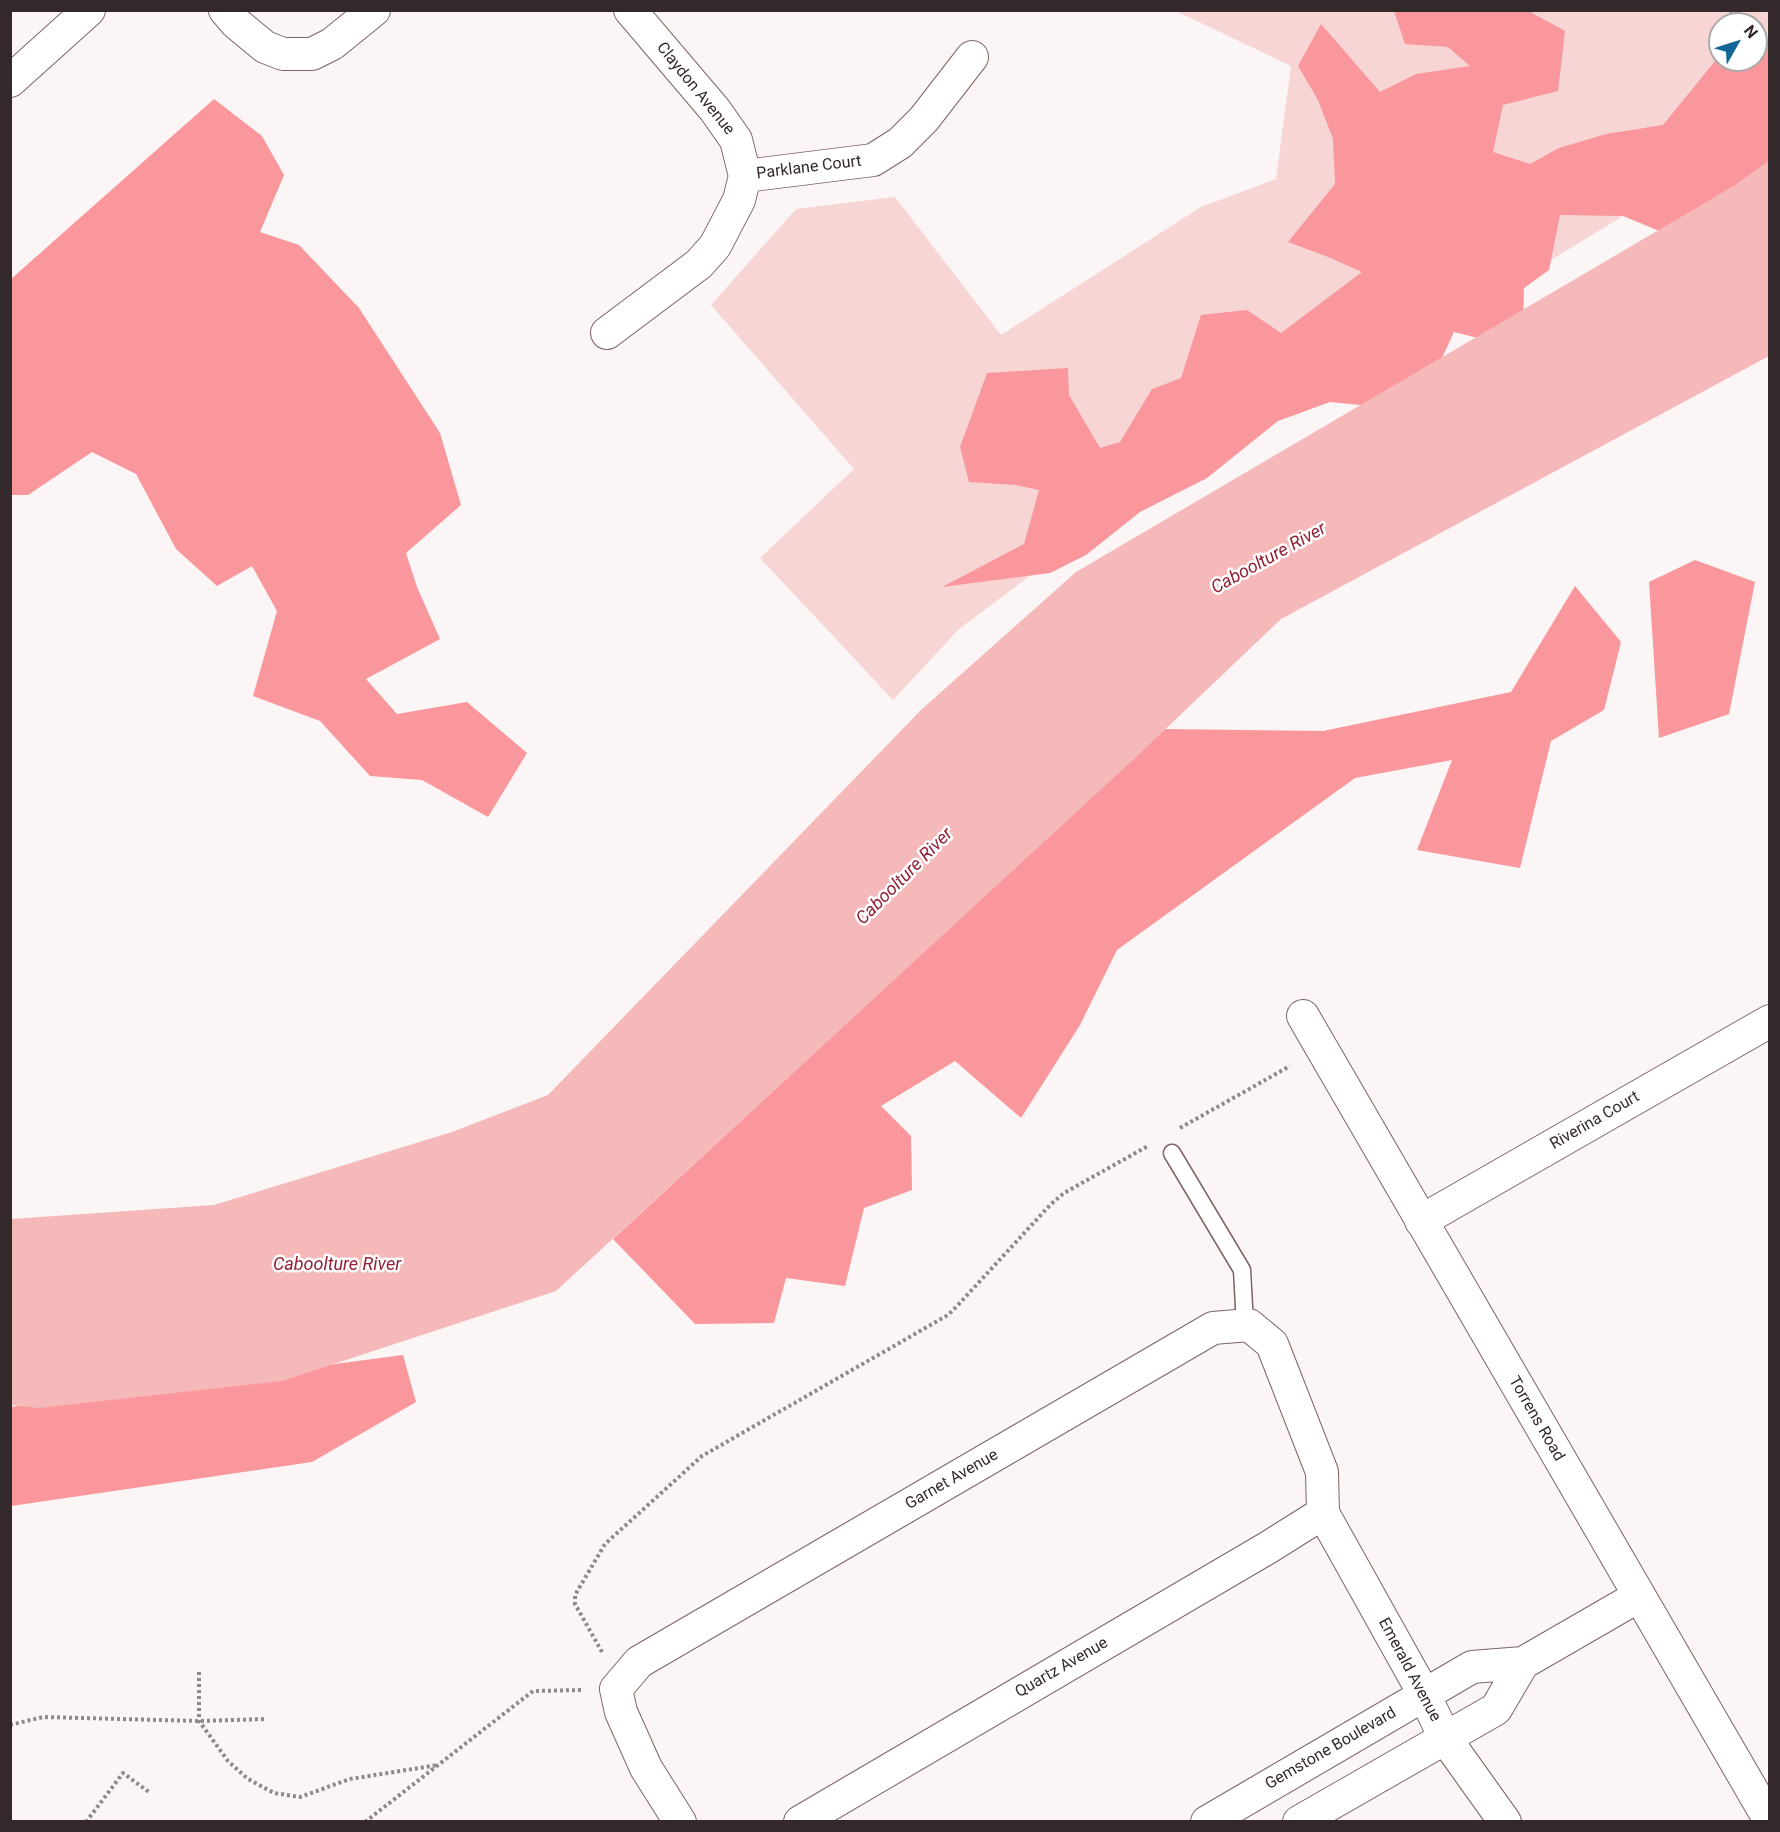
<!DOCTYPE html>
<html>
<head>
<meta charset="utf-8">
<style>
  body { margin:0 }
  #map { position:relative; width:1780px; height:1832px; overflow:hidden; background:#fbf5f5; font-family:Roboto,sans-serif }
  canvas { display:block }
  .frame { position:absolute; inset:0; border:12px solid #34292a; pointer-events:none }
  .north { position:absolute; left:1708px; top:12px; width:60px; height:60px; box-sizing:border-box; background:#fff; border:2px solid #aea9aa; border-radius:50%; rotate:51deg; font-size:16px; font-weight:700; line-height:24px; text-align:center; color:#34292a }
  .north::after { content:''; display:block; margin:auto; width:21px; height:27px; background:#126798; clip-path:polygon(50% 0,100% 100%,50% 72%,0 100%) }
</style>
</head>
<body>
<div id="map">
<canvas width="1780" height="1832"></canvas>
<div class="frame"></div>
<div class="north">N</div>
</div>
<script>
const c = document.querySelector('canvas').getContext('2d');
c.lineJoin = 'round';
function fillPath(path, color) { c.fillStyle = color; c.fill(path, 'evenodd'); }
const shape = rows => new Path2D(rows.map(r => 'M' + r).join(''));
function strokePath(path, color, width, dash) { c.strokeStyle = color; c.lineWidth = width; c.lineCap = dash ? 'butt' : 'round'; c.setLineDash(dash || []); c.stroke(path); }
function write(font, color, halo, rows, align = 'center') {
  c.font = font + ' Roboto,sans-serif'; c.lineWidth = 5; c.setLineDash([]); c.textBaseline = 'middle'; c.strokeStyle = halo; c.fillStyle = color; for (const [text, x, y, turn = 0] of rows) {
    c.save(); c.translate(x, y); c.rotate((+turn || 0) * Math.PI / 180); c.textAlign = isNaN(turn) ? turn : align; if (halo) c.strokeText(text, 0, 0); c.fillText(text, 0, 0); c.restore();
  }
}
const green = shape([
  [1176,11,1769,11,1769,126,1452,321,1135,497,959,629,893,700,760,558,854,469,711,305,796,209,895,197,1001,335,1201,207,1276,179,1291,66],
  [1720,24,1756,24,1756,60,1720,60]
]);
const forest = shape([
  [1394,11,1531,11,1532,13,1565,31,1558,91,1503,105,1493,152,1530,164,1559,148,1606,134,1663,125,1720,55,1720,60,1756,60,1756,42,1769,40,1769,205,1681,240,1623,216,1560,215,1549,270,1524,288,1523,322,1494,342,1454,332,1436,371,1390,408,1330,402,1278,421,1207,478,1140,512,1086,555,1050,573,942,587,1024,544,1039,490,1016,485,969,482,960,447,987,373,1068,368,1069,395,1100,448,1120,442,1152,389,1181,378,1201,315,1247,310,1281,333,1362,272,1328,257,1288,242,1335,184,1333,139,1318,100,1298,66,1321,24,1380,92,1416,74,1470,66,1448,47,1405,44],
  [214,99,262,136,284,175,260,232,299,245,359,308,440,433,461,505,406,553,417,587,440,639,366,679,397,714,467,702,527,753,488,817,422,780,370,776,320,721,253,696,277,611,252,566,217,586,176,549,136,474,92,452,28,495,11,495,11,279],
  [1695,560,1755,582,1729,714,1659,738,1649,582],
  [1575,586,1621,642,1604,710,1551,741,1520,868,1417,850,1452,760,1355,778,1117,950,1080,1025,1021,1118,955,1061,881,1106,911,1136,912,1190,864,1208,845,1286,786,1278,774,1323,695,1324,613,1239,1165,729,1323,731,1511,692],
  [403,1355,416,1402,312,1462,11,1506,10,1407]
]);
const water = shape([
  [1769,161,1769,356,1281,619,1133,760,556,1291,282,1381,39,1408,11,1405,11,1219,214,1205,452,1132,548,1095,922,709,1076,572,1732,187]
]);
const path = shape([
  [1730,10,1743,24],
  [1756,35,1770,46],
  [1180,1128,1290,1066],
  [602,1652,575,1604,575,1595,605,1544,702,1456,948,1315,958,1305,1050,1205,1064,1193,1148,1146],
  [199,1672,199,1721,228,1761,248,1779,274,1793,300,1797,350,1779,438,1765],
  [10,1725,43,1717,199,1721,267,1719],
  [86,1822,123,1773,149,1792],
  [365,1822,533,1691,584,1690]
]);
const service = shape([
  [1172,1153,1242,1270,1245,1325]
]);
const minor = shape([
  [225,10,236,23,265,47,283,54,312,54,332,44,374,10],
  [10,81,89,10],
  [745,176,873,160,900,143,924,119,972,57],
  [607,333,699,264,715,246,739,200,745,176,736,140,715,110,630,10],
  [1303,1016,1770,1821],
  [1421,1221,1770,1021],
  [680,1822,646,1768,621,1712,616,1689,639,1662,1213,1328,1249,1325,1272,1344,1322,1472,1323,1513,1424,1694,1445,1738,1505,1822],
  [800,1822,1269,1547,1323,1513],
  [1207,1822,1472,1667,1523,1663,1639,1596],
  [1299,1822,1496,1709,1523,1663]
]);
const streetNames = [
  ["Claydon Avenue",695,89,51],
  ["Parklane Court",809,168,-7],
  ["Riverina Court",1595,1121,-30],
  ["Torrens Road",1536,1419,60],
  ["Garnet Avenue",952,1480,-30],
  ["Quartz Avenue",1062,1668,-30],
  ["Emerald Avenue",1409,1670,62],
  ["Gemstone Boulevard",1331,1749,-30]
];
const waterNames = [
  ["Caboolture River",1269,559,-29],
  ["Caboolture River",905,877,-45],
  ["Caboolture River",337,1265]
];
fillPath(green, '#f7d5d5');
fillPath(forest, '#fa979c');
fillPath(water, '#f6b9ba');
strokePath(service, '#7d6465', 19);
strokePath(minor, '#7d6465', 34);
strokePath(path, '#908788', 4, [3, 3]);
strokePath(service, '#fff', 16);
strokePath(minor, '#fff', 32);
write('16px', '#34292a', '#fff', streetNames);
write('italic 18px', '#932034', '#fff', waterNames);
</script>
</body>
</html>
